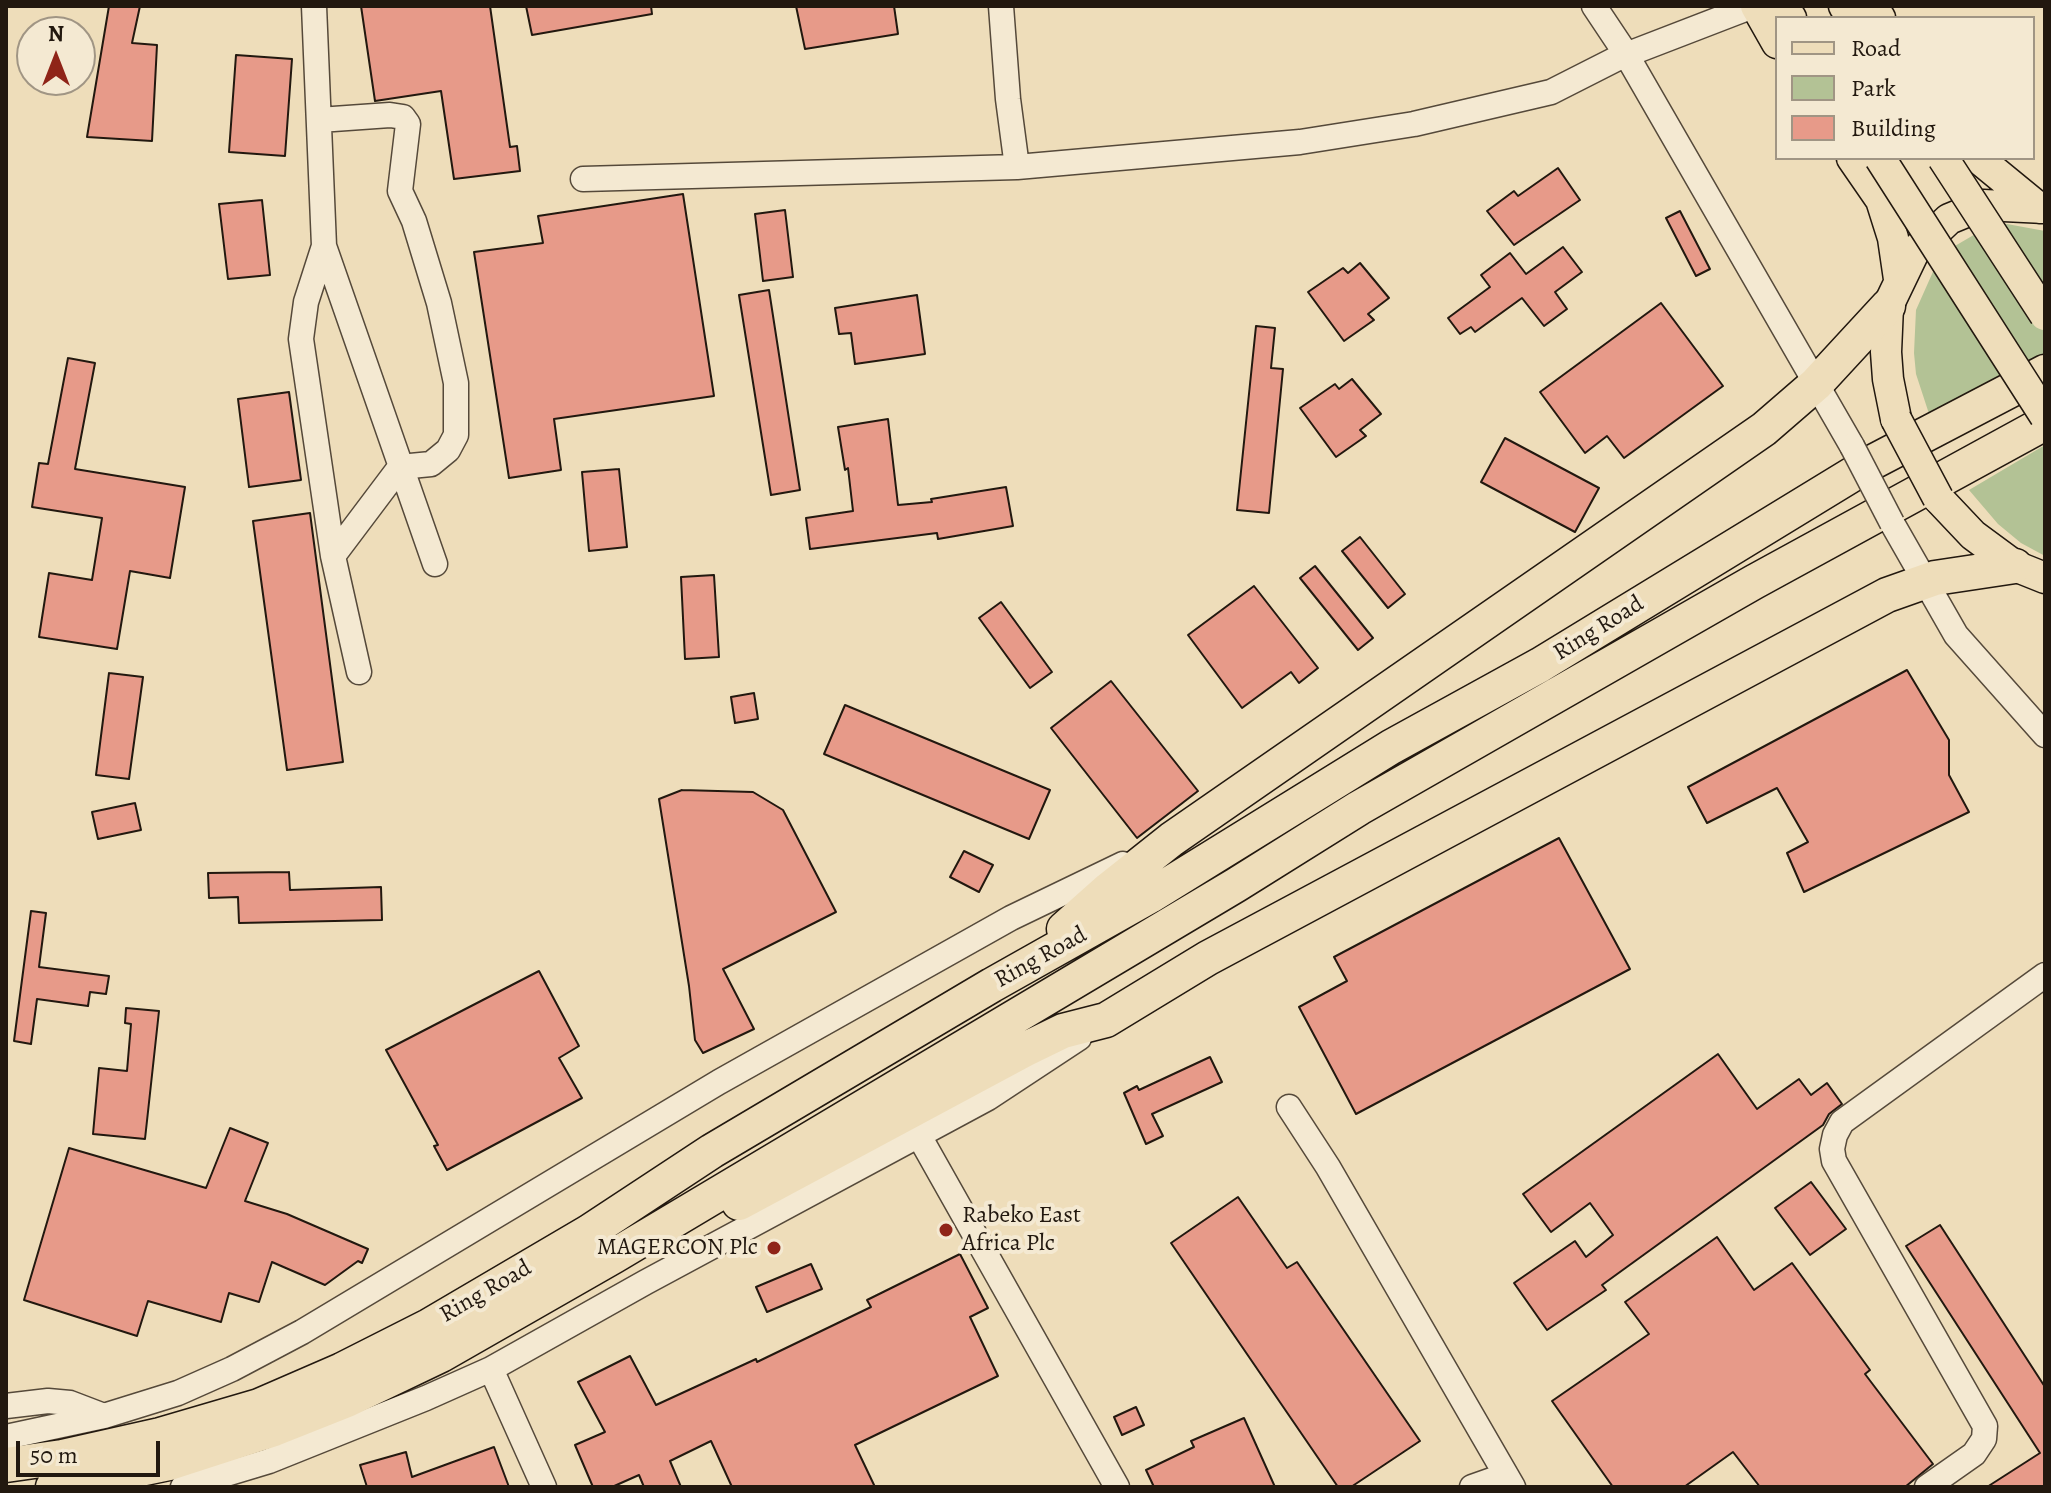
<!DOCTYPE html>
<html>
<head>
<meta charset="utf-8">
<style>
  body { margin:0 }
  #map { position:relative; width:2051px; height:1493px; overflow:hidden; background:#eeddba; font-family:Alegreya,serif }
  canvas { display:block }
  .frame { position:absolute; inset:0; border:8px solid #22180f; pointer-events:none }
  .legend { position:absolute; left:1775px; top:16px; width:260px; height:144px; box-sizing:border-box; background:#f4e9d2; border:2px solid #a09584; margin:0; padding:10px 14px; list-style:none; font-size:24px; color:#22180f }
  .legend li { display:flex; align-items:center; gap:16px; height:40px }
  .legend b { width:40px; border:2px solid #a09584 }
  .north { position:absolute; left:16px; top:16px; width:80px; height:80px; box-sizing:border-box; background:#f4e9d2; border:2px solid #a09584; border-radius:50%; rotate:0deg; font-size:22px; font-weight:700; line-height:32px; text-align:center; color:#22180f }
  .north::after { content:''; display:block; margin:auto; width:28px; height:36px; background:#8f2418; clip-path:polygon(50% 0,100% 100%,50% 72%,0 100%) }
  .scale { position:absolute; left:16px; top:1441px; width:144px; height:36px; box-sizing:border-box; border:4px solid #22180f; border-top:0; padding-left:10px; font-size:24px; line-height:28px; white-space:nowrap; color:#22180f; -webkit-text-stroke:6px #f4e9d2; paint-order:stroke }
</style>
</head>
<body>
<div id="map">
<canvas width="2051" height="1493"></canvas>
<div class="frame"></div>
<ul class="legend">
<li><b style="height:10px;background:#eeddba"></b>Road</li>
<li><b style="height:22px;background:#b3c295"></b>Park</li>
<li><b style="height:22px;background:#e79a89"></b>Building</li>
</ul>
<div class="north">N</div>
<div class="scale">50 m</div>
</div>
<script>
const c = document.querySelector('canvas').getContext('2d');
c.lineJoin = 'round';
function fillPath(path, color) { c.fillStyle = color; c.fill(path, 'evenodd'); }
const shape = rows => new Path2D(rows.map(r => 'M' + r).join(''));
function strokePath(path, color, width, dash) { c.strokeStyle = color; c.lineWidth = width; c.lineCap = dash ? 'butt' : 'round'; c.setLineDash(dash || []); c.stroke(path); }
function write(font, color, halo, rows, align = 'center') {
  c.font = font + ' Alegreya,serif'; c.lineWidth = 8; c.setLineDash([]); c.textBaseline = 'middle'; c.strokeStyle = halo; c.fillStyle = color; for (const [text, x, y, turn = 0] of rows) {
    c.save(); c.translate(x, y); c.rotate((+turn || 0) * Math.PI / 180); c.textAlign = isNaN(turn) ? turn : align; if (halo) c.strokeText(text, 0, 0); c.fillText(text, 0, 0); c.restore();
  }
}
const green = shape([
  [2007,224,2045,231,2045,359,1933,426,1916,374,1914,353,1916,310,1936,265,1948,250,1984,229],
  [2045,445,2045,556,2021,543,1998,524,1969,490]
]);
const building = shape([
  [109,6,140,6,132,43,157,45,152,141,87,137,109,6],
  [361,6,490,6,510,147,517,146,520,171,454,179,441,91,375,101,361,6],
  [526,6,651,6,652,14,532,35,526,6],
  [796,6,894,6,898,34,805,49,796,6],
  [236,55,292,59,285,156,229,152,236,55],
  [1558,168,1580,200,1514,245,1487,211,1514,191,1518,196,1558,168],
  [683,194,714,396,554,419,561,470,509,478,474,252,543,243,538,216,683,194],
  [262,200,270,275,228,279,219,204,262,200],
  [785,210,793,277,763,281,755,214,785,210],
  [1680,211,1710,269,1696,276,1666,218,1680,211],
  [1563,247,1582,272,1555,292,1567,309,1544,326,1522,298,1475,332,1471,327,1460,334,1448,318,1490,287,1481,275,1510,253,1526,274,1563,247],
  [1360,263,1389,298,1368,314,1374,320,1344,341,1308,292,1343,268,1348,273,1360,263],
  [769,290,800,490,771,495,739,295,769,290],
  [917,295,925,354,855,364,851,333,839,334,835,308,917,295],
  [1661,303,1723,386,1624,458,1607,436,1585,453,1540,392,1661,303],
  [1256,326,1275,328,1271,368,1283,369,1269,513,1237,510,1256,326],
  [68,358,95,363,75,469,185,487,170,578,130,571,117,649,39,637,49,573,92,580,102,518,32,507,39,463,48,464,68,358],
  [1352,379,1381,414,1360,430,1366,436,1336,457,1300,408,1335,384,1339,389,1352,379],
  [289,392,301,480,249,487,238,399,289,392],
  [888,419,898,505,932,502,931,499,1006,487,1013,526,938,539,937,533,810,549,806,518,853,511,848,468,845,470,838,427,888,419],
  [1505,438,1599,488,1575,532,1481,482,1505,438],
  [619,469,627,547,589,551,582,472,619,469],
  [310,513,343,762,287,770,253,521,310,513],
  [1360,537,1405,594,1388,608,1342,551,1360,537],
  [1315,566,1373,638,1358,650,1300,578,1315,566],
  [714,575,719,657,685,659,681,577,714,575],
  [1254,586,1318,668,1299,683,1291,672,1242,708,1188,635,1254,586],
  [1001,602,1052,672,1030,688,979,618,1001,602],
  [1907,670,1949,740,1949,775,1969,812,1804,892,1787,853,1808,842,1777,788,1707,823,1688,787,1907,670],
  [109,673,143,677,129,779,96,775,109,673],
  [1111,681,1198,791,1137,838,1051,728,1111,681],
  [754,693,758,719,735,723,731,697,754,693],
  [845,705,1050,790,1029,839,824,754,845,705],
  [682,790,753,792,783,810,836,912,723,969,754,1029,703,1053,695,1040,689,986,659,799,682,790],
  [135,803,141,830,98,839,92,812,135,803],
  [1559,838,1630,969,1356,1114,1299,1007,1347,981,1334,957,1559,838],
  [964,851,993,865,979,892,950,877,964,851],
  [289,872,290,890,381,887,382,920,239,923,238,897,209,898,208,873,289,872],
  [31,911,46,913,39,967,109,976,106,994,90,992,88,1006,37,999,31,1044,14,1041,31,911],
  [539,971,579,1046,559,1058,582,1098,447,1170,434,1146,438,1145,386,1050,539,971],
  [126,1008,159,1011,145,1139,93,1134,99,1068,127,1071,131,1024,125,1023,126,1008],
  [1718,1054,1757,1109,1799,1079,1811,1095,1827,1083,1842,1104,1829,1114,1823,1125,1602,1285,1606,1290,1547,1330,1514,1283,1575,1241,1586,1257,1613,1235,1590,1203,1551,1232,1523,1194,1718,1054],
  [1210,1057,1222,1082,1152,1114,1163,1136,1146,1144,1124,1093,1137,1086,1139,1090,1210,1057],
  [230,1128,268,1143,245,1201,287,1214,368,1249,362,1263,358,1261,325,1285,272,1262,259,1302,229,1293,221,1322,148,1301,137,1336,24,1300,69,1148,206,1188,230,1128],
  [1811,1182,1846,1229,1810,1255,1775,1208,1811,1182],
  [1238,1197,1287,1268,1297,1262,1420,1441,1351,1487,1338,1487,1171,1243,1238,1197],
  [1940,1225,2045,1387,2045,1487,1987,1487,2040,1453,1906,1246,1940,1225],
  [1717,1237,1754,1290,1792,1263,1870,1370,1865,1374,1933,1464,1905,1487,1760,1487,1733,1452,1684,1487,1613,1487,1552,1401,1649,1334,1625,1302,1717,1237],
  [960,1254,988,1308,970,1317,998,1376,855,1445,875,1487,732,1487,711,1441,670,1461,681,1487,644,1487,639,1475,612,1487,593,1487,575,1445,605,1432,578,1382,630,1356,656,1405,756,1359,757,1362,871,1307,867,1300,960,1254],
  [811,1264,822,1289,767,1312,756,1287,811,1264],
  [1136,1407,1144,1425,1122,1435,1114,1417,1136,1407],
  [1244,1418,1275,1487,1154,1487,1146,1470,1194,1447,1191,1441,1244,1418],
  [494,1447,509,1487,367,1487,360,1465,406,1452,412,1477,494,1447]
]);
const minor = shape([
  [314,6,324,246,435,564],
  [1001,6,1008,99,1017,167],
  [1594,6,1626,54,1852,446],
  [319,120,390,115,403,117,408,124,400,191,414,221,439,303,456,383,456,435,448,450,431,464,400,467,333,556],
  [583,179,1017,167,1300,142,1414,124,1551,92,1618,58,1753,6],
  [324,246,306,302,301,339,333,556,359,672],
  [1892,523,1956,635,2045,735],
  [1289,1107,1328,1167,1513,1487],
  [918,1134,1117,1487],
  [491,1369,544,1487],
  [6,1406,48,1401,70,1403,104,1416],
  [6,1437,104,1416,178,1393,232,1369,302,1332,719,1082,1011,918,1123,864],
  [183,1487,269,1461,426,1398,491,1369,646,1282,988,1098,1079,1038],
  [1472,1487,1506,1475],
  [1927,1487,1974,1454,1984,1439,1985,1426,1834,1161,1832,1149,1835,1135,1842,1122,2045,975]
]);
const major = shape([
  [1756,6,1777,43],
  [1783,6,1791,18],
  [1844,6,1852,18],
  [1872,6,1880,18],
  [1852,158,1881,200,1893,238,1899,279],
  [1978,158,2039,208],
  [1896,419,1888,379,1886,352,1888,306,1914,252,1949,219,1983,205,2045,208],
  [1938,498,1973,535,2015,566,2045,578]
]);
const highway = shape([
  [1064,929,1109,889,1172,839,1764,429,1816,384,1888,306],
  [739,1203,1024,1050,1063,1031,1106,1020,1208,958,1887,595,1935,578,2015,566],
  [6,1465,62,1457,160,1435,259,1406,342,1370,429,1326,589,1232,712,1151,992,985,1150,896,1391,747,1540,665,1871,463,2045,372],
  [53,1487,169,1463,274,1429,347,1400,441,1355,614,1256,1236,885,1359,808,1754,582,2045,423]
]);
const minorBridge = shape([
  [1852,446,1892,523]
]);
const majorBridge = shape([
  [1880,158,2045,416],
  [1943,158,2045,315],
  [1896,419,1938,498]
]);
const markers = [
  [946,1230,8,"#8f2418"],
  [774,1248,8,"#8f2418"]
];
const streetNames = [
  ["Ring Road",1599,629,-32],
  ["Ring Road",1041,958,-29],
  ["Ring Road",486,1292,-30]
];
const poiNames = [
  ["Rabeko East",962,1216],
  ["Africa Plc",962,1244],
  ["MAGERCON Plc",758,1248,"right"]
];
fillPath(green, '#b3c295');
fillPath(building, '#e79a89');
strokePath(building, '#22180f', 2);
strokePath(minor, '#55493a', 27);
strokePath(major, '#22180f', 33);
strokePath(highway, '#22180f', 37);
strokePath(minor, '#f4e9d2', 24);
strokePath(major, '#eeddba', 30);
strokePath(highway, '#eeddba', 34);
strokePath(minorBridge, '#55493a', 27, []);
strokePath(majorBridge, '#22180f', 33, []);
strokePath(minorBridge, '#f4e9d2', 24);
strokePath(majorBridge, '#eeddba', 30);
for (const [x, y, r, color] of markers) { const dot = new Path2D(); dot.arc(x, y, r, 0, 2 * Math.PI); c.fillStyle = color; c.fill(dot); strokePath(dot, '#f4e9d2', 3); }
write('24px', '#22180f', '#f4e9d2', streetNames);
write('24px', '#22180f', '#f4e9d2', poiNames, 'left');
</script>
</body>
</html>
